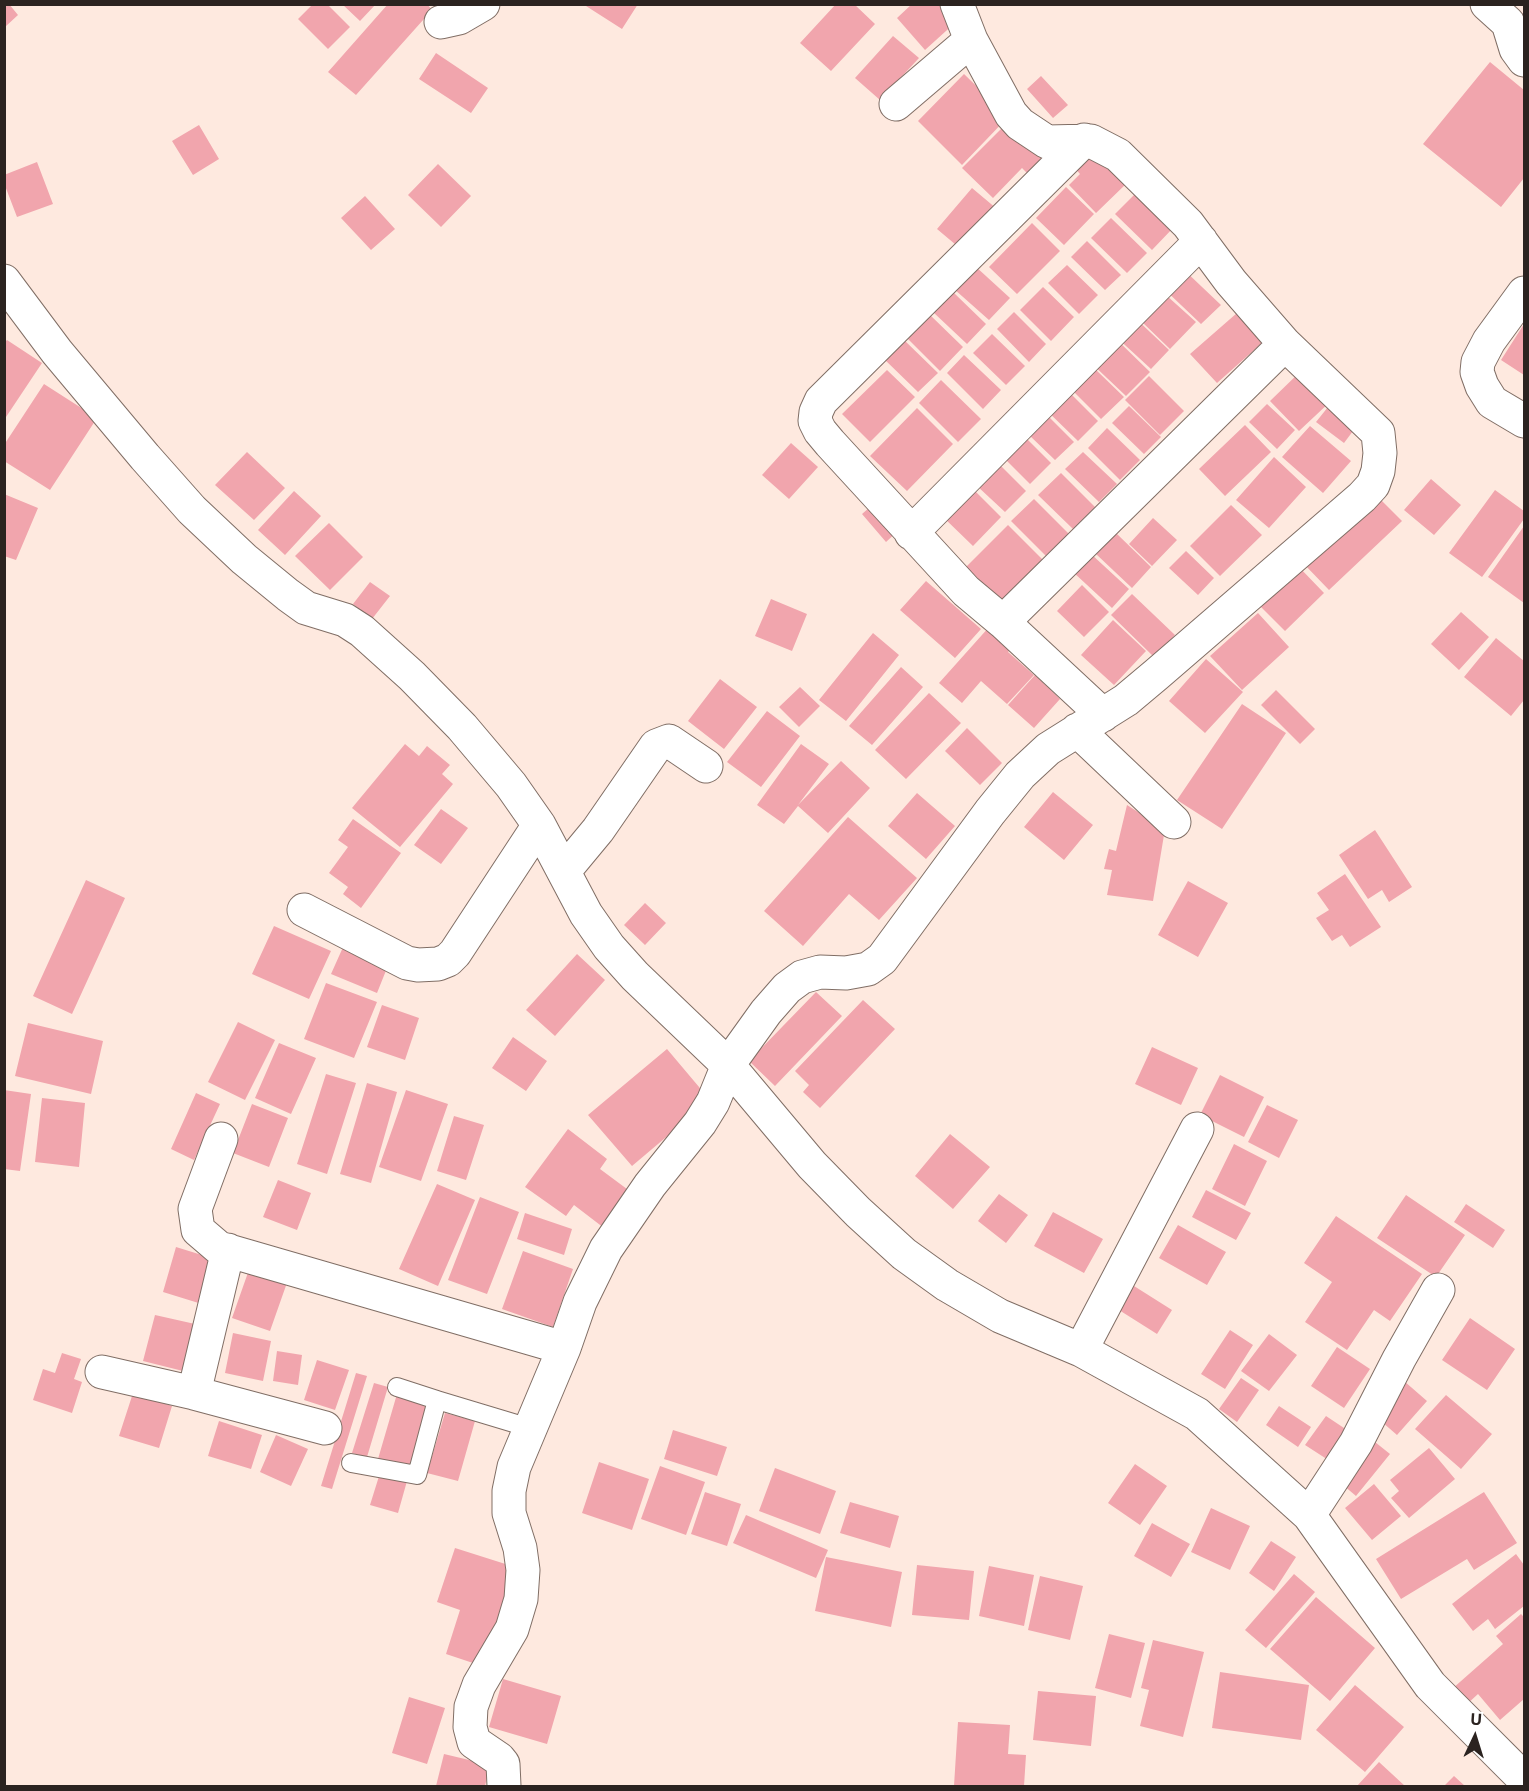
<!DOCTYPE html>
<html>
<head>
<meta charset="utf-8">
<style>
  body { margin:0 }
  #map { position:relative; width:1529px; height:1791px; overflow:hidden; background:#fee9df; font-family:"Noto Sans",sans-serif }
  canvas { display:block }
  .frame { position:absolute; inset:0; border:6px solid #2b2320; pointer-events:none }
  .north { position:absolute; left:1445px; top:1707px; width:60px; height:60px; -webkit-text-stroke:4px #fff; paint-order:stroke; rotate:4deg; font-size:16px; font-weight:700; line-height:24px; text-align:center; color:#2b2320 }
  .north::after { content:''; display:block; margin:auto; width:21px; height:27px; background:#2b2320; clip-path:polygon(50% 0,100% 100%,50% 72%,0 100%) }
</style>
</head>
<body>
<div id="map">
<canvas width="1529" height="1791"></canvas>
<div class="frame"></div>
<div class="north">U</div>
</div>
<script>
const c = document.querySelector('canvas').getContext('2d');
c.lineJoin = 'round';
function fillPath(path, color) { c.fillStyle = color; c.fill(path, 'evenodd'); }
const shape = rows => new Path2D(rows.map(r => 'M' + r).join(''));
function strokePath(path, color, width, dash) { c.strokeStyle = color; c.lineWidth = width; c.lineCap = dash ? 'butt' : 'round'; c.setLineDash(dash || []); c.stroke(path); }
const building = shape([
  [5,4,9,4,18,15,5,27],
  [313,4,327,4,350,27,328,49,298,19],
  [342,4,376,4,360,21],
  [388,4,427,4,432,10,356,95,328,72],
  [587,4,638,4,622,29,586,6],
  [836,4,854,4,875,24,831,71,800,43],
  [912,4,941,4,957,21,925,50,897,18],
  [893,36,919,58,880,100,855,78],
  [436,53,488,88,471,113,419,79],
  [1490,62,1524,90,1524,178,1501,207,1423,144],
  [964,74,1008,117,962,165,918,121],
  [1041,76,1068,105,1053,118,1027,89],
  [1009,121,1050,161,1033,179,1022,168,993,198,962,168],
  [199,125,219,159,193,175,172,141],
  [1091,146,1127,183,1096,213,1069,185,1080,174,1072,165],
  [37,162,53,204,17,217,4,183,4,175],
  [438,164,471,196,441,227,408,195],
  [1066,187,1094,214,1064,245,1036,218],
  [972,188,997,209,962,250,937,229],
  [1138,191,1174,227,1152,250,1115,214],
  [365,196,395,229,371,250,341,218],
  [1111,218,1147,253,1127,273,1091,238],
  [1032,223,1060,251,1017,294,989,267],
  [1087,241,1121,275,1105,290,1071,257],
  [1067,265,1098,295,1079,314,1048,283],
  [975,266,1010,298,989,320,954,289],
  [1181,267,1221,305,1201,324,1161,286],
  [1043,287,1074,317,1051,341,1020,310],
  [953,292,986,324,967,344,933,312],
  [1166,295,1196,322,1170,349,1141,321],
  [1245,306,1271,335,1217,383,1190,354],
  [1014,312,1046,344,1029,362,997,329],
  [928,313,963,347,940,371,905,336],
  [1131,314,1169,350,1151,369,1113,334],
  [1524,324,1524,375,1501,360],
  [992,334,1025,366,1006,385,973,353],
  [1112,335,1150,372,1126,396,1088,360],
  [902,338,938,373,918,392,883,358],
  [7,340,42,363,4,420,4,343],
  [964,355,1001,390,983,409,947,373],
  [1094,368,1124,397,1101,419,1072,390],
  [887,370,915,397,870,442,842,414],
  [1302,370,1331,401,1299,431,1270,401],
  [1149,376,1184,411,1160,435,1125,400],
  [941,380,981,419,958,442,919,403],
  [44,384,97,418,50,490,4,461,4,445],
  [1062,385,1098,421,1078,441,1041,405],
  [1332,402,1359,423,1344,443,1316,422],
  [1267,404,1295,430,1277,449,1249,422],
  [1129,406,1161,437,1144,454,1112,423],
  [917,408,953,444,907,491,870,456],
  [1047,415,1074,442,1055,460,1028,434],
  [1245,425,1271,452,1225,496,1199,469],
  [1310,426,1351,461,1323,493,1282,457],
  [1107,428,1140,460,1120,480,1088,448],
  [1025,437,1051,463,1030,484,1004,458],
  [791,443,818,467,789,499,762,475],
  [247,452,285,488,254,520,215,485],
  [1083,452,1117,484,1099,502,1065,469],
  [1274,457,1306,487,1269,528,1236,500],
  [998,463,1026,491,1005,512,976,485],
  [1061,473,1095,507,1073,529,1038,495],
  [1431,479,1461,505,1434,535,1404,510],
  [971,487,1001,517,973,546,942,516],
  [1495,490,1524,511,1524,519,1482,577,1449,553],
  [294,491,321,516,285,555,258,530],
  [1374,493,1402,521,1329,590,1302,562],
  [4,494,38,508,16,560,4,556],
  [1034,499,1070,535,1048,558,1011,521],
  [877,501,901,528,886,542,862,514],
  [1231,505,1262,535,1220,576,1190,546],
  [1153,518,1177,540,1152,566,1129,544],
  [329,523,363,557,330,590,295,556],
  [1008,525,1045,562,1004,604,966,567],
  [1524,526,1524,603,1488,577],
  [1116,533,1151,567,1132,588,1096,554],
  [1186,551,1214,578,1198,595,1169,568],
  [1090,553,1129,589,1112,608,1073,572],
  [1298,566,1324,593,1285,631,1258,604],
  [926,581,981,629,955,658,900,610],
  [370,582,390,596,372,619,353,604],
  [1082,585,1109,612,1084,637,1057,611],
  [1132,594,1175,635,1154,657,1111,615],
  [771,599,807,614,792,651,755,636],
  [1461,612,1489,637,1459,670,1431,644],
  [1258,613,1289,647,1242,690,1210,656],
  [1113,620,1146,651,1114,685,1081,655],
  [990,626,1013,646,1008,652,1034,675,1007,704,981,681,962,703,939,683],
  [873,633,899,655,846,721,819,700],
  [1496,638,1524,661,1524,700,1511,716,1464,677],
  [1206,659,1243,692,1205,733,1169,701],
  [901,667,923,687,872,745,849,726],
  [1035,675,1060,699,1034,728,1008,705],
  [720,679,757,707,724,749,688,721],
  [800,687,820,706,799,727,779,707],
  [1276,690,1315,729,1300,744,1261,705],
  [929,693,961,723,906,779,875,750],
  [1242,704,1286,733,1222,829,1177,800],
  [767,711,800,736,761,787,727,762],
  [967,728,1002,763,980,785,945,751],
  [405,744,419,756,427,746,450,765,442,774,453,784,400,847,352,808],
  [801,744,829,764,798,805,841,761,870,788,828,833,798,806,784,824,757,805],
  [1053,792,1093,825,1064,860,1024,827],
  [917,793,955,826,926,859,888,826],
  [1127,805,1165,829,1153,901,1107,895,1112,870,1104,869,1109,849,1116,851],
  [441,809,468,828,441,864,414,845],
  [848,817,917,878,879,920,849,894,803,946,764,911],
  [353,819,401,853,361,908,343,894,348,887,329,873,348,847,338,840],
  [1375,830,1412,887,1389,902,1382,890,1368,899,1339,855],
  [1345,874,1381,927,1350,947,1342,935,1332,941,1316,918,1329,910,1317,893],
  [86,880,125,898,72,1014,33,996],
  [1188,881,1228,903,1198,957,1158,935],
  [645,903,666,923,645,945,624,925],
  [274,926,331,951,309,999,252,974],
  [344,945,389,963,377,993,331,974],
  [577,954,605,980,555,1036,526,1010],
  [326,983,377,1002,354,1058,304,1039],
  [816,992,842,1016,775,1086,749,1061],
  [863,1000,895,1029,820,1108,803,1092,809,1085,795,1071],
  [382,1005,419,1018,405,1060,367,1047],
  [238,1022,275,1040,245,1100,208,1082],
  [28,1023,103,1041,91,1094,15,1076],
  [513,1037,547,1061,526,1091,492,1068],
  [279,1043,316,1058,291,1114,255,1098],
  [1152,1047,1198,1068,1181,1105,1135,1084],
  [667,1049,710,1100,632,1166,588,1115],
  [326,1074,356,1083,327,1174,297,1164],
  [1220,1075,1264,1097,1244,1137,1200,1115],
  [367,1083,397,1092,371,1183,340,1174],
  [4,1090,31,1094,20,1171,4,1169],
  [406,1090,448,1104,421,1181,379,1167],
  [196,1093,220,1104,194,1160,171,1149],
  [42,1098,85,1103,79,1167,35,1162],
  [252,1104,288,1118,269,1167,233,1153],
  [1267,1105,1298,1120,1279,1158,1248,1142],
  [454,1116,484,1125,466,1180,437,1171],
  [568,1129,607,1159,600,1169,631,1192,604,1228,574,1205,566,1216,525,1187],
  [950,1134,990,1167,953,1209,915,1176],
  [1234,1144,1267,1161,1245,1206,1212,1189],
  [278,1180,311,1193,297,1230,263,1217],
  [437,1184,475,1200,438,1286,399,1269],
  [1206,1190,1251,1213,1236,1240,1192,1217],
  [999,1194,1028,1215,1006,1243,978,1221],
  [1406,1195,1465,1235,1436,1277,1377,1238],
  [480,1197,519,1212,487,1294,448,1280],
  [1466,1204,1505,1230,1493,1248,1454,1222],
  [1053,1212,1103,1239,1084,1273,1034,1246],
  [525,1213,572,1229,564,1255,517,1239],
  [1336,1216,1422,1274,1390,1321,1374,1310,1347,1350,1305,1322,1332,1282,1304,1263],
  [1178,1225,1226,1252,1207,1285,1159,1258],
  [176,1247,218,1260,205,1305,163,1292],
  [523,1251,573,1269,553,1327,502,1309],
  [251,1264,289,1277,270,1331,232,1318],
  [1134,1286,1172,1310,1157,1334,1119,1310],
  [155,1315,195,1324,183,1371,143,1361],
  [1470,1318,1515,1349,1487,1390,1442,1360],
  [1230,1330,1253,1345,1225,1389,1201,1374],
  [233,1333,271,1341,263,1381,225,1373],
  [1269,1334,1297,1355,1269,1391,1241,1371],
  [1337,1347,1370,1369,1344,1408,1311,1386],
  [277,1351,302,1355,298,1385,273,1381],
  [62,1353,81,1359,74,1379,82,1382,72,1413,33,1400,43,1369,55,1373],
  [317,1360,349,1370,335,1410,304,1400],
  [356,1373,367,1376,332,1489,321,1486],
  [1241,1378,1259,1390,1237,1422,1219,1409],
  [1404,1381,1427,1401,1397,1435,1374,1415],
  [374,1383,388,1387,367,1457,352,1453],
  [133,1393,172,1406,159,1448,119,1436],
  [397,1394,430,1404,411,1468,378,1459],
  [1446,1395,1492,1434,1461,1469,1415,1429],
  [1279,1406,1311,1427,1298,1447,1266,1425],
  [445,1413,475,1421,458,1481,427,1473],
  [1326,1416,1356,1436,1336,1465,1305,1445],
  [219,1421,262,1435,251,1469,208,1456],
  [673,1430,727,1447,717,1476,664,1459],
  [276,1435,308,1449,291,1486,260,1472],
  [1370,1438,1390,1454,1356,1496,1336,1479],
  [1429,1448,1455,1479,1409,1518,1391,1498,1399,1491,1390,1480],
  [599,1462,649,1479,632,1530,582,1513],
  [1135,1464,1167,1486,1140,1525,1108,1503],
  [660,1466,705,1482,686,1535,641,1519],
  [775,1468,836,1491,820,1534,759,1511],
  [380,1473,407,1481,398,1513,370,1505],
  [1374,1484,1401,1516,1372,1540,1345,1508],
  [705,1492,741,1504,727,1546,691,1534],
  [1484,1492,1517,1543,1474,1570,1467,1559,1401,1599,1376,1559],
  [850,1502,899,1516,890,1548,840,1533],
  [1211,1508,1250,1526,1230,1570,1191,1552],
  [746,1515,828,1550,816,1578,733,1543],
  [1152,1523,1190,1544,1171,1577,1134,1556],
  [1271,1541,1296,1557,1274,1591,1249,1573],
  [455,1548,518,1568,485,1667,446,1654,460,1610,437,1602],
  [1516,1554,1524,1565,1524,1606,1495,1629,1488,1619,1473,1631,1452,1604],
  [826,1557,902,1572,891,1627,815,1611],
  [917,1565,974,1571,969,1620,912,1615],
  [989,1566,1034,1575,1024,1626,979,1616],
  [1294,1574,1315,1592,1266,1648,1245,1630],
  [1040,1576,1083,1586,1070,1640,1028,1630],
  [1316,1597,1375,1648,1330,1701,1270,1649],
  [1521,1614,1524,1617,1524,1699,1500,1720,1478,1694,1466,1705,1452,1689,1503,1644,1496,1636],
  [1109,1634,1145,1643,1131,1698,1095,1688],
  [1153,1640,1204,1652,1183,1737,1140,1726,1149,1690,1141,1688],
  [1220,1672,1309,1685,1301,1740,1212,1728],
  [503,1679,561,1696,547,1744,489,1727],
  [1355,1685,1404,1727,1365,1772,1316,1730],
  [1038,1691,1096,1696,1091,1746,1033,1740],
  [409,1697,445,1708,427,1764,392,1753],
  [958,1722,1010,1725,1008,1754,1026,1755,1024,1786,954,1786],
  [444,1754,490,1765,485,1786,436,1786],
  [1379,1762,1405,1786,1357,1786],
  [1454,1776,1465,1786,1444,1786]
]);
const service = shape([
  [437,1400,530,1428],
  [351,1463,417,1475,437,1400,397,1387]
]);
const minor = shape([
  [1487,4,1508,23,1516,49,1524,60],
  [441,22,459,18,483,4],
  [896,104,971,40],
  [1084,140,821,401,816,412,815,421,820,431,830,443,966,591,1003,622,1103,715],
  [4,281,57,352,145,457,192,510,244,559,288,595,306,608,345,620,362,631,412,676,462,727,511,785,539,825,586,914,609,947,635,976,728,1065,812,1165,858,1212,904,1254,947,1285,1000,1316,1081,1350,1197,1414,1309,1515,1430,1685,1524,1779],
  [1524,293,1489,341,1478,362,1477,372,1482,386,1492,402,1524,421],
  [911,533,1201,241],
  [1003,622,1285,344],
  [1077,730,1174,822],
  [564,871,598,830,656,746,669,741,706,766],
  [304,910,407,963,418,965,438,964,448,960,455,953,539,825],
  [221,1139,195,1209,198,1230,219,1248,564,1348],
  [1081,1350,1197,1129],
  [102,1372,194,1393,228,1250],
  [194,1393,325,1428],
  [1309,1515,1356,1443,1399,1359,1438,1290],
  [504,1786,503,1764,499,1759,474,1742,470,1727,471,1707,479,1685,512,1629,521,1599,523,1570,520,1548,509,1513,509,1491,514,1467,564,1348,580,1302,606,1249,650,1185,700,1123,713,1102,728,1065,766,1012,787,988,802,977,820,972,846,973,868,969,882,959,990,812,1020,775,1048,749,1126,700,1157,674,1362,497,1373,485,1378,471,1380,453,1378,433,1285,344,1231,282,1188,224,1118,155,1091,141,1047,142,1020,124,1011,114,971,40,957,4]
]);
fillPath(building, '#f1a5ad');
strokePath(service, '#806e65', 20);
strokePath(minor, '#806e65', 35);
strokePath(service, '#fff', 18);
strokePath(minor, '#fff', 33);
</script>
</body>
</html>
